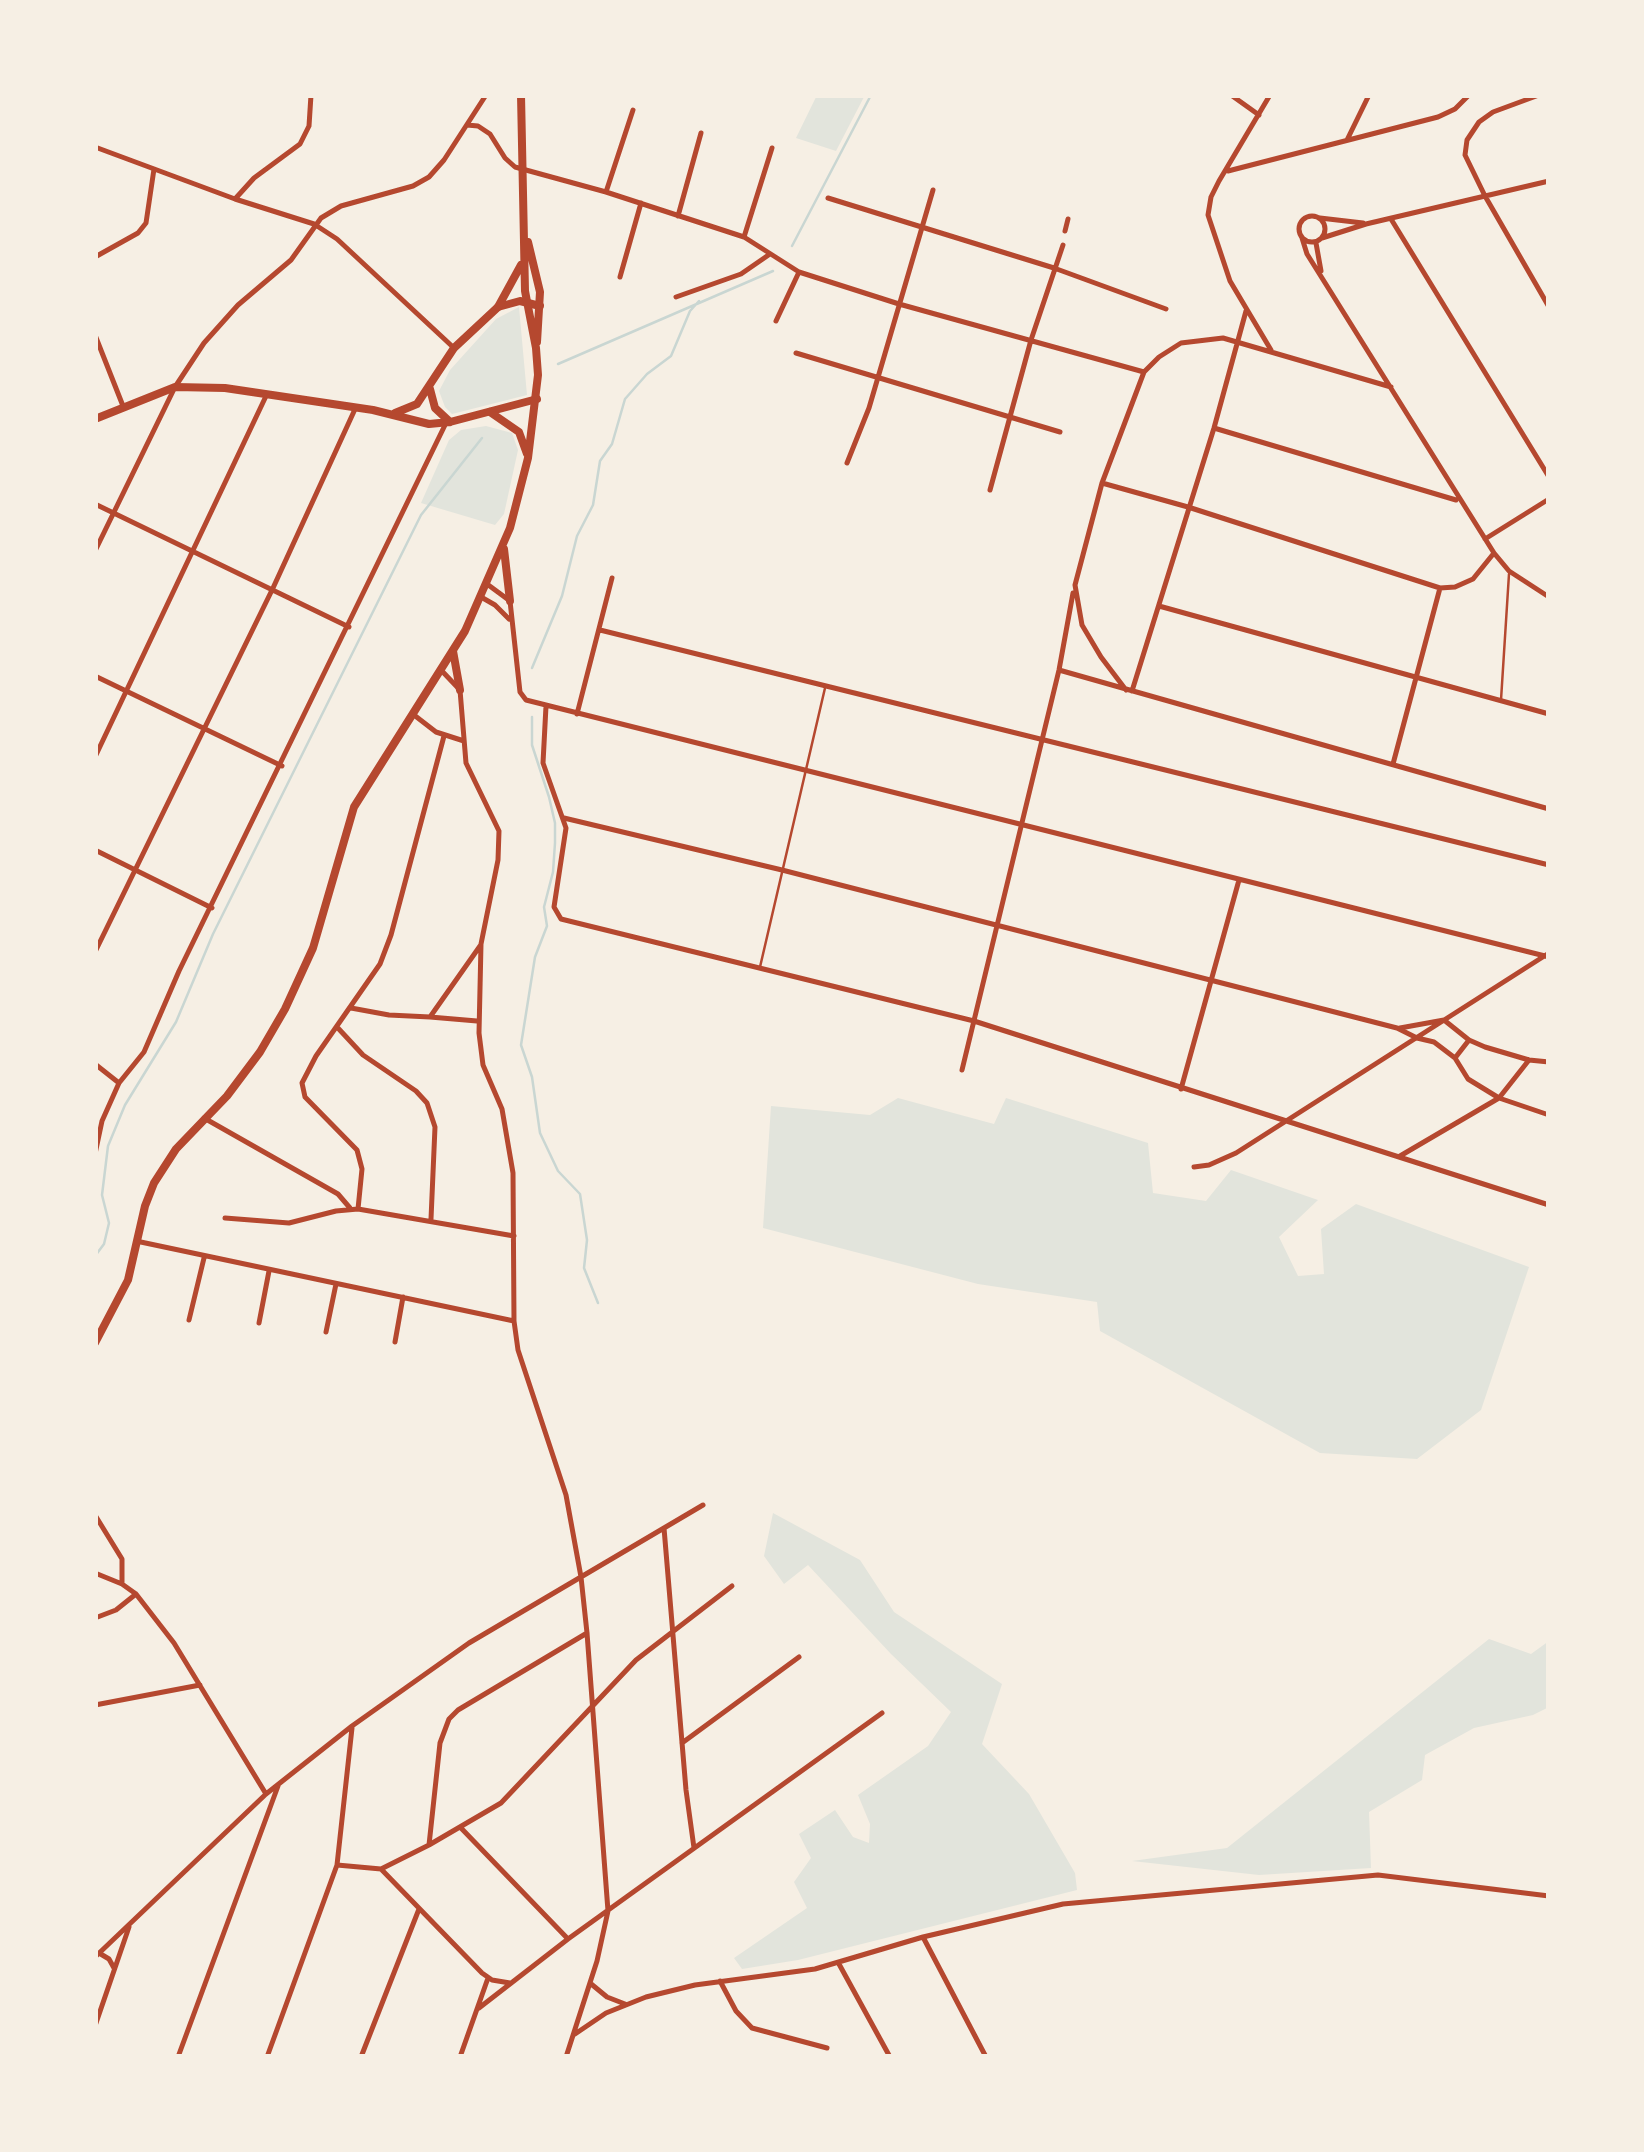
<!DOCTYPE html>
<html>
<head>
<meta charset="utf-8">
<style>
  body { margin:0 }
  #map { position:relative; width:1644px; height:2152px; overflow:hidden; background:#f6efe4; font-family:Karla,sans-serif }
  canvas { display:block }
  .frame { position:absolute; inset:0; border:98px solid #f6efe4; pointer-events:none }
</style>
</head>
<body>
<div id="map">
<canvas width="1644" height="2152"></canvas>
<div class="frame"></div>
</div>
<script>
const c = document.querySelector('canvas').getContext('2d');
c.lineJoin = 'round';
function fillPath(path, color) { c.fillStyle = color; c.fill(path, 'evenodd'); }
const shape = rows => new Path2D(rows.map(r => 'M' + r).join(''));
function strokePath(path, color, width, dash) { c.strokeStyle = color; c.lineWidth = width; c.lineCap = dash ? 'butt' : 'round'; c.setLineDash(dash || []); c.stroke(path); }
const green = shape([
  [817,95,865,95,836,151,796,138],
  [519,307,527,395,452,414,445,407,439,391,450,370,496,319],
  [486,426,512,433,518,450,504,514,495,525,421,503,449,440,461,430],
  [898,1098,994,1124,1006,1098,1148,1143,1153,1193,1206,1201,1231,1170,1318,1200,1279,1237,1298,1276,1324,1274,1321,1229,1356,1204,1529,1267,1481,1410,1417,1459,1320,1453,1100,1331,1097,1302,978,1284,763,1228,771,1106,870,1115],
  [773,1513,860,1560,894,1612,1002,1684,982,1744,1029,1794,1075,1873,1077,1890,798,1960,742,1969,734,1958,807,1908,794,1882,811,1858,799,1834,835,1810,853,1837,869,1843,870,1824,858,1795,928,1746,951,1712,891,1654,808,1565,784,1584,764,1556],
  [1489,1639,1531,1654,1549,1641,1549,1707,1533,1715,1474,1728,1425,1755,1422,1780,1369,1812,1371,1868,1259,1875,1132,1861,1227,1848]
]);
const stream = shape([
  [792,246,871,95],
  [558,364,773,271],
  [532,668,562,596,577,536,593,505,600,461,612,444,625,399,647,374,671,356,690,311,699,301],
  [532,717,532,745,549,797,555,823,555,843,553,872,544,907,547,926,535,957,521,1045,532,1077,540,1133,558,1171,580,1194,587,1240,584,1268,598,1303],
  [95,1256,104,1244,109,1223,102,1195,108,1146,125,1105,176,1022,213,934,421,515,482,438]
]);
const service = shape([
  [1501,700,1509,574],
  [760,967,825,688]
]);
const minor = shape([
  [1231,95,1259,115],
  [1270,95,1219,181,1211,197,1208,215,1230,281,1271,350],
  [1539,95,1493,112,1479,122,1467,140,1465,155,1485,196,1549,307],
  [467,125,478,126,490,134,505,158,515,167,606,192,744,237,799,272,899,304,1144,372],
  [1347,140,1369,95],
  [95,147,235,199,314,224,337,239,454,348],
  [1228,171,1438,117,1455,109,1469,95],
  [606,192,633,110],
  [828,198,1054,268,1166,309],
  [235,199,254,178,300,144,309,126,311,95],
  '1299 229a13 13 0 1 1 26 0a13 13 0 1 1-26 0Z',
  [678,216,701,133],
  [1320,218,1363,223],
  [1391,219,1549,477],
  [1065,231,1068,219],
  [744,237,772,148],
  [1302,238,1307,254,1494,553,1509,571,1549,597],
  [1322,238,1366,224,1549,181],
  [1316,243,1321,271],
  [95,257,138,233,146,223,154,169],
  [620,277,641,203],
  [676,297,741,274,770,254],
  [776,321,799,272],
  [95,335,123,406],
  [796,353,1060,432],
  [1214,428,1456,500],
  [847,463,869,408,933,190],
  [1102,483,1188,507,1440,588,1455,587,1473,579,1494,553],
  [990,490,1031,340,1063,245],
  [95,504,349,627],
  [1485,539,1549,499],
  [95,551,175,387,204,343,238,305,291,260,321,218,341,206,413,186,429,177,444,160,486,95],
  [487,584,510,601,520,692,526,700,1549,957],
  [481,597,495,605,509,619],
  [1159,606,1549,714],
  [600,630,1549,865],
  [441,670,460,690,466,763,499,831,498,860,481,944,479,1033,483,1065,502,1109,513,1173,514,1321,518,1350,566,1495,581,1577,587,1633,608,1911,597,1961,566,2057],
  [1059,670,1549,809],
  [95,676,282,766],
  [1126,690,1101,657,1082,625,1075,585,1102,483,1144,372,1159,357,1181,343,1223,338,1391,387],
  [1132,691,1214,428,1246,311],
  [546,706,543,763,566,828,554,907,561,919,974,1021,1549,1205],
  [577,714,612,578],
  [414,715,436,732,464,741],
  [95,757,267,394],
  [1393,764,1440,588],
  [564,818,782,870,1397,1028,1417,1038,1434,1042,1455,1058],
  [95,850,212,908],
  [95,952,273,588,356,407],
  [351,1008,389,1015,430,1017,480,946],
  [430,1017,477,1021],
  [337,1027,363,1055,416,1091,427,1103,435,1127,431,1219],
  [1400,1028,1444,1020,1469,1040,1485,1047,1529,1060,1549,1062],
  [1469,1040,1455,1058,1468,1079,1499,1098,1549,1115],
  [95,1064,119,1083],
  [962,1070,1059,670,1073,593],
  [1181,1089,1239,880],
  [204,1118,338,1194,350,1208],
  [95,1154,102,1121,119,1083,144,1052,179,971,446,423],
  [1400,1156,1499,1098,1529,1060],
  [1194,1167,1209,1165,1236,1153,1549,953],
  [358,1209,362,1169,357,1150,305,1097,302,1083,316,1056,380,964,391,935,444,736],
  [225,1218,289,1223,336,1211,358,1209,514,1236],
  [136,1241,514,1321],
  [189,1320,204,1258],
  [259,1323,269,1271],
  [326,1332,336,1284],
  [395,1342,403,1297],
  [95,1515,122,1559,122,1584,136,1594,174,1643,266,1794],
  [664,1528,686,1790,694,1848],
  [95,1573,122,1584],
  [95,1618,116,1610,136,1594],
  [95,1705,200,1685],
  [682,1743,799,1657],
  [461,1828,568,1939],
  [429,1845,440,1743,449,1719,458,1710,587,1633],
  [337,1865,381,1869,429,1845,501,1803,636,1660,732,1586],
  [381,1869,482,1973,492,1980,510,1983],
  [923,1937,986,2057],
  [99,1953,109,1959,114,1968],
  [95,1957,266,1794,352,1726,469,1643,703,1505],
  [839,1964,890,2057],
  [720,1981,736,2011,752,2028,827,2048],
  [590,1983,607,1997,625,2004],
  [479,2008,568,1939,882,1713],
  [95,2026,129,1927],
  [575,2034,606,2013,646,1997,695,1985,815,1969,923,1937,1063,1904,1378,1875,1549,1896],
  [178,2057,278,1786],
  [267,2057,337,1865,352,1728],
  [361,2057,419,1909],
  [460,2057,488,1978]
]);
const tertiary = shape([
  [430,389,435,408,450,422],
  [395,413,417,404,454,348,498,307,520,301,540,306],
  [95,419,175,387,225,388,373,410,429,424,450,422,537,399]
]);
const secondary = shape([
  [528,242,540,292,537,342],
  [498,307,521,265],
  [490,412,519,432,527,454],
  [504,549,510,601],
  [453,651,460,690],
  [95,1343,128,1280,145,1206,154,1183,176,1149,227,1096,260,1052,285,1009,313,948,354,807,465,631,510,528,528,458,538,375,536,348,525,291,521,95]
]);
fillPath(green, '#e2e4dc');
strokePath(stream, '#c9d6d2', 2.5);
strokePath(service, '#b5482f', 2.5);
strokePath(minor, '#b5482f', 5);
strokePath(tertiary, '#b5482f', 8);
strokePath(secondary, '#b5482f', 8);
</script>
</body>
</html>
